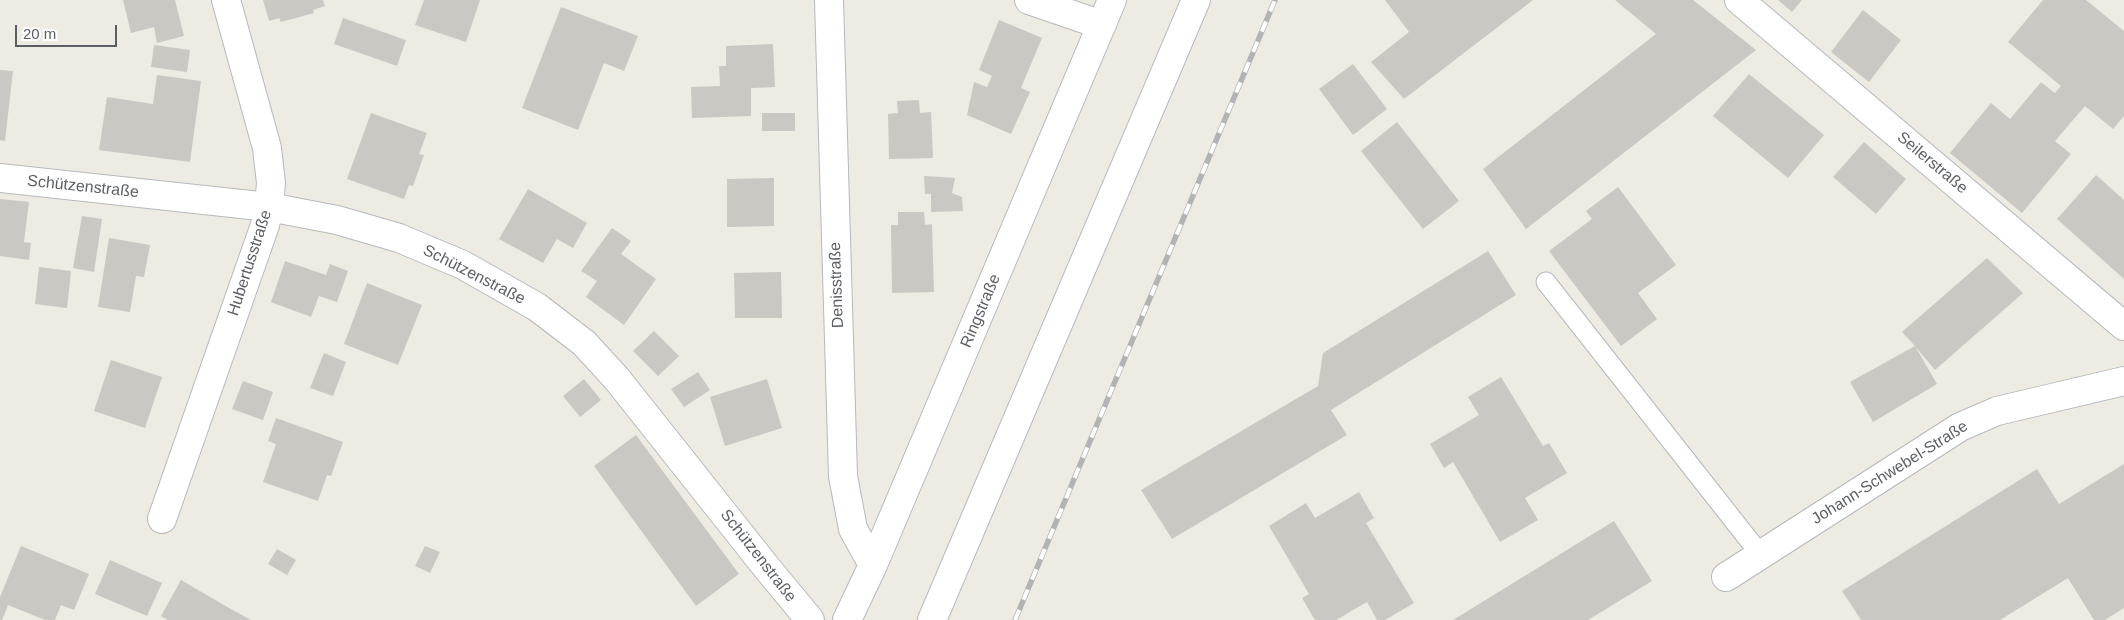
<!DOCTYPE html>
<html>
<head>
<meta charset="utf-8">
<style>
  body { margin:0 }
  #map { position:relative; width:2124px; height:620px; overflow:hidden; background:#eeebe3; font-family:Helvetica,sans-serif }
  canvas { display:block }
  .scale { position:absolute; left:15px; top:25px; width:102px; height:22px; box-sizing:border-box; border:2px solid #5b5f64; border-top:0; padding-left:6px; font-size:15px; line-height:18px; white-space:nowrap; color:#5b5f64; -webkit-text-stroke:4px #fff; paint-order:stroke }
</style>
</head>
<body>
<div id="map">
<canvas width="2124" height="620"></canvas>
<div class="scale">20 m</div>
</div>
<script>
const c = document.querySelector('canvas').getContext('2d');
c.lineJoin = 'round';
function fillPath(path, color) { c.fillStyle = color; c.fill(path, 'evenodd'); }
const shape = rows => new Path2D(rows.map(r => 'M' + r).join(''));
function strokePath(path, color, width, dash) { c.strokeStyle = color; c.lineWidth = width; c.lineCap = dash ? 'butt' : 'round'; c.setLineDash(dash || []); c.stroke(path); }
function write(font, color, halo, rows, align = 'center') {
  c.font = font + ' Helvetica,sans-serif'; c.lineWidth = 5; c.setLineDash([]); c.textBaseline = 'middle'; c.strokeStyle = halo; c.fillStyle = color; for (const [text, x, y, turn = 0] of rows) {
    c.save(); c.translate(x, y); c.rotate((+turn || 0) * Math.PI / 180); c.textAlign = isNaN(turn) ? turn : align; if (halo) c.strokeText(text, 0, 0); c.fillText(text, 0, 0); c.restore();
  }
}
const building = shape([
  [123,0,175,0,184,36,157,43,154,27,131,33],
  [263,0,323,0,325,6,313,10,314,13,281,22,279,18,269,21],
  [424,0,480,0,466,42,415,25],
  [1385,0,1533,0,1404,99,1371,62,1409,32],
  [1615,0,1693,0,1756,50,1526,229,1483,169,1656,34],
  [1778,0,1802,0,1792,12],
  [2043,0,2086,0,2124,31,2124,116,2113,129,2085,106,2055,141,2071,154,2022,213,1950,153,1991,103,2010,119,2041,82,2055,93,2061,86,2008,42],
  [561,7,638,36,624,71,604,63,578,130,522,108],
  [1863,10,1901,40,1869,82,1831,52],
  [343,18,406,40,397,66,334,44],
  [999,20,1042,38,1021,88,1030,92,1011,134,967,115,974,82,987,87,992,76,979,70],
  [773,44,775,87,751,88,751,116,692,118,691,87,720,86,719,66,726,66,726,46],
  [154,45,190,50,187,72,151,67],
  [1353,64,1387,109,1353,135,1319,89],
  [0,70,13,71,5,141,0,140],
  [1749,74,1824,135,1788,178,1713,116],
  [157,75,201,81,190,162,99,150,107,97,153,104],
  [919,100,920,113,931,112,933,158,889,159,888,114,898,113,897,101],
  [371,113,427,133,419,154,424,155,413,186,409,185,404,199,347,179],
  [762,113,795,113,795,131,762,131],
  [1397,122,1459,201,1423,229,1361,151],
  [1864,142,1906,179,1876,214,1833,177],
  [2096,175,2124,200,2124,279,2057,219],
  [924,176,955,178,952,193,962,197,963,211,931,212,931,194,925,194],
  [774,178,774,226,727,227,727,179],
  [1618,187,1676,265,1638,293,1657,319,1621,346,1549,251,1592,219,1586,211],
  [528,189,587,223,573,248,557,239,543,263,499,239],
  [0,199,29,202,24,242,31,243,29,260,0,256],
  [898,212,924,212,925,225,932,224,934,292,892,293,891,225,898,225],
  [82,216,102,219,94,272,73,268],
  [612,228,631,241,621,254,656,279,624,325,586,297,597,281,581,271],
  [109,238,150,245,144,277,136,276,130,312,98,307],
  [1488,251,1516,295,1331,410,1347,435,1172,539,1141,490,1318,386,1323,353],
  [1987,258,2023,293,1935,370,1915,346,1937,384,1873,422,1850,382,1915,346,1902,332],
  [285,261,326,275,330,264,348,271,337,302,319,296,311,317,271,302],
  [39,267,71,271,67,308,35,304],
  [781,272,782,318,735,318,734,273],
  [367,283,422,305,398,365,344,344],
  [654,331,679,356,658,376,633,351],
  [324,353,346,362,333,396,310,388],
  [111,360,162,377,145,428,94,411],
  [698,372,710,390,684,407,671,389],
  [1501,377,1543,446,1549,443,1567,473,1525,498,1538,520,1500,542,1453,462,1444,468,1430,444,1479,415,1468,397],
  [584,379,601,400,580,417,563,396],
  [767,379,782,428,725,446,710,397],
  [243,381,273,392,263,420,232,409],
  [276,418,343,442,331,476,327,475,318,501,263,482,276,444,268,441],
  [636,435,739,574,696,606,594,466],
  [2124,464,2124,608,2105,620,2094,620,2068,578,2000,620,1861,620,1842,591,2037,469,2059,504],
  [1359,492,1374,518,1366,523,1414,603,1385,620,1377,620,1367,602,1336,620,1315,620,1302,598,1309,594,1269,526,1306,503,1315,518],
  [1614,521,1652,581,1588,620,1453,620],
  [21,546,89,574,74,610,61,605,55,620,45,620,8,605,2,620,0,620,0,597],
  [425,546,440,552,430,573,415,566],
  [277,549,296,560,287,575,268,564],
  [110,560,162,583,147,616,95,594],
  [181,580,229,608,251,620,168,620,161,616]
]);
const lane = shape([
  [1546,282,1760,554]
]);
const street = shape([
  [829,0,843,476,853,529,873,565],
  [1029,0,1102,25],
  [0,178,269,207,337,220,399,238,463,265,537,307,584,343,617,379,767,568,810,620],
  [162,519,265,225,269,207,271,183,267,148,226,0],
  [1726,577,1960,427,1997,411,2124,381],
  [847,620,873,565,1112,0]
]);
const secondary = shape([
  [1739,0,2124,326],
  [932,620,1196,0]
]);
const rail = shape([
  [1015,620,1275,0]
]);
const streetNames = [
  ["Seilerstraße",1932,163,40],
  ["Schützenstraße",83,187,6],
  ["Hubertusstraße",250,263,-72],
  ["Schützenstraße",474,275,27],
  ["Denisstraße",837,285,-92],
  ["Ringstraße",981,311,-67],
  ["Johann-Schwebel-Straße",1890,473,-32],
  ["Schützenstraße",758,556,52]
];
fillPath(building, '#cbc7c2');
strokePath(lane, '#b5b9bd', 21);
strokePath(street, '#b5b9bd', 30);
strokePath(secondary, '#b6bac0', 30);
strokePath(lane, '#fff', 19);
strokePath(street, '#fff', 28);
strokePath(secondary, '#fff', 28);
strokePath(rail, '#b2b3b4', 5.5);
strokePath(rail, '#fff', 4, [11]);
write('16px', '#5b5f64', '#fff', streetNames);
</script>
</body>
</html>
